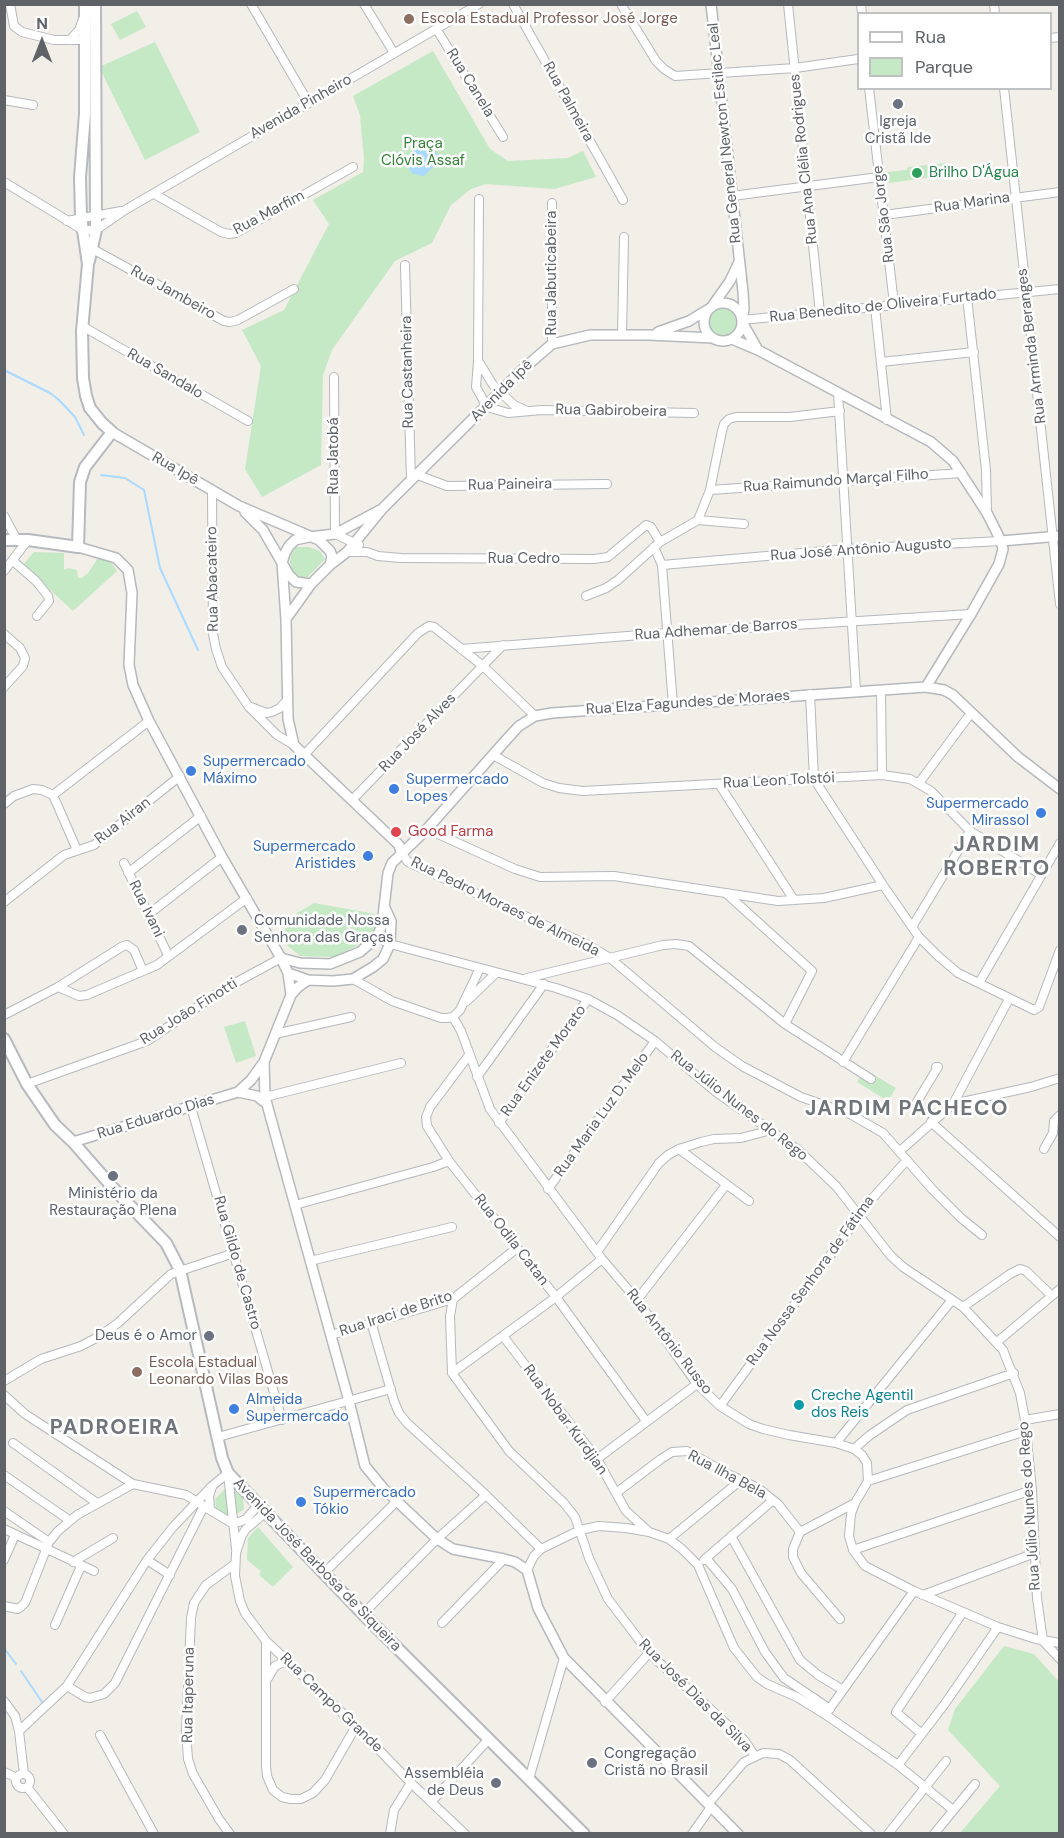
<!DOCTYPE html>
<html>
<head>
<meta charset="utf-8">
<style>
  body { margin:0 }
  #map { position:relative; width:1064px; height:1838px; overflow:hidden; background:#f1efe8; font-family:"DM Sans",sans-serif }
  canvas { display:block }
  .frame { position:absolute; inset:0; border:6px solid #5f6368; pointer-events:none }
  .legend { position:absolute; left:857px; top:12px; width:195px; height:78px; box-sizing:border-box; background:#fff; border:2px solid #bfc1c3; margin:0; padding:8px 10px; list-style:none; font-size:18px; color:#5f6368 }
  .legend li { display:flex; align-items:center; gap:12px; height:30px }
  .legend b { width:30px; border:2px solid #bfc1c3 }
  .north { position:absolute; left:12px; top:12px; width:60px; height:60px; -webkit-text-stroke:4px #fff; paint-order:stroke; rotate:0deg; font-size:16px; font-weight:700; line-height:24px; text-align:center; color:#5f6368 }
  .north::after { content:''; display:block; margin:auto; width:21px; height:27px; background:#5f6368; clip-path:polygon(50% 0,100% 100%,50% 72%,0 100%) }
</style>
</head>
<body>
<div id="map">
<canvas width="1064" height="1838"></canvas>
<div class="frame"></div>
<ul class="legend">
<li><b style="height:8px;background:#fff"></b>Rua</li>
<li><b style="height:16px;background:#c5e8c5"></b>Parque</li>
</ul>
<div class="north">N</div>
</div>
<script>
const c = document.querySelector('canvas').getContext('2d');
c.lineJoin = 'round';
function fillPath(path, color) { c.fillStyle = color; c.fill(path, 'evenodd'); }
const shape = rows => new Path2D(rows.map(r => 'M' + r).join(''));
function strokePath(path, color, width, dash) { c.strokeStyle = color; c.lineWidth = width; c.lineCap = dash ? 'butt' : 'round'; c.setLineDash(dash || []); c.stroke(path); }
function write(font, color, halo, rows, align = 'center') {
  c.font = font + ' "DM Sans",sans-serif'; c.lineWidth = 5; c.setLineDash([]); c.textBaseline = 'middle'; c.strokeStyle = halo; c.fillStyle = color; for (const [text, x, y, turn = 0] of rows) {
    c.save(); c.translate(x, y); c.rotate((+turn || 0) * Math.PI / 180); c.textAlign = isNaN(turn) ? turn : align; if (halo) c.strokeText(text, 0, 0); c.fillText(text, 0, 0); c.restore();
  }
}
const green = shape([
  [137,11,146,27,120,40,111,24],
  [155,42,200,132,145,160,99,67],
  [433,51,490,149,508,161,568,158,583,151,596,177,554,189,486,184,471,189,451,205,432,243,395,261,332,350,323,375,321,465,262,497,245,469,261,366,242,330,284,310,329,224,313,200,363,172,364,159,360,115,353,96],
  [946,163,947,175,889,183,887,172,907,170,908,167],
  '705 321a16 16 0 1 1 32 0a16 16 0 1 1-32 0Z',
  [296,547,309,547,320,551,325,559,306,579,300,579,294,575,290,563,291,555],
  [34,552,64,553,64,570,68,568,77,570,78,578,82,578,88,573,98,558,110,561,117,571,73,611,23,565],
  [314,903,375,914,375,929,366,941,335,957,300,956,278,938,297,913],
  [245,1021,256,1056,236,1063,224,1027],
  [864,1069,896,1088,888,1101,857,1082],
  [225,1489,236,1490,243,1498,244,1509,234,1516,226,1515,216,1509,215,1499],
  [258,1527,293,1567,273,1587,259,1575,261,1571,247,1560,248,1538],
  [1004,1646,1034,1654,1059,1682,1059,1833,960,1833,1000,1786,948,1730,955,1709]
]);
const water = shape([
  [423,138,438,154,440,160,424,176,413,174,409,169,415,146]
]);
const stream = shape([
  [4,370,50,393,59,400,75,417,84,435],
  [101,475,125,478,144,490,160,568,198,650],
  [4,1648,16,1664],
  [21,1671,42,1702]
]);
const minor = shape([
  [10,4,14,26,22,32,54,40,84,40],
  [251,4,308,102],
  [364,4,394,53],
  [513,4,623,200],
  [621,4,656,61,664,69,675,76,795,68,858,59],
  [788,4,820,313],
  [861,4,862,14],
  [994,4,995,14],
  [437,30,503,137],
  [1050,38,1060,37],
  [70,40,79,30,83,19],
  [869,88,894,304],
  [1004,88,1060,604],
  [4,100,33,105],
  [4,182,83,230,96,230,125,210,479,4],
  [154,194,221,232,229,234,236,233,353,167],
  [732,196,879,177],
  [479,199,478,361,476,387,487,407,508,413,542,410,694,413],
  [552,203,552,344],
  [884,215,1060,192],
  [67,221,121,211],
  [89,247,224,321,230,322,238,320,294,289],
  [405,265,411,479],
  [967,297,986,470,987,513],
  [875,307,887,420],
  [742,320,1060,289],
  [82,326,248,421],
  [622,335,624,237],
  [479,362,493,385,514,405,527,411],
  [881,362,974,352],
  [334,377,335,534,359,545],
  [838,393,856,691],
  [415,474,447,486,607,484],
  [212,490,213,634,216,649,222,667,249,707,277,735,294,745],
  [710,490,962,473],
  [4,516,17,540],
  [698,520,744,524],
  [654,547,662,565,673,705],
  [347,552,367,552,378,556,401,558,594,559,608,557,646,525,651,527,660,542],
  [13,561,36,581,48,596,49,601,37,616],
  [662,565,848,549,1001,541],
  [4,571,28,540],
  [586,596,606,588,618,580,660,542,698,520,710,490,722,431,724,424,729,419,736,417,790,417,840,411],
  [4,634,20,648,25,658,23,666,4,687],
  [461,649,666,633,971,614],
  [881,690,882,775],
  [810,694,814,779,883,885,919,937,938,956,958,973,1034,1010,1039,1007,1060,950],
  [251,707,266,713,272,712,280,708,288,699],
  [304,755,418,633,429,626,434,627,483,666,535,716],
  [493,755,543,783,559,788,583,791,882,775,910,779,931,791,970,831,1040,874],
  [919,783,971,713],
  [719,784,794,900],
  [53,795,149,721],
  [352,800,503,645],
  [4,804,14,796,33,789,42,790,53,795,77,850],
  [427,829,515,869,540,877,614,876,778,901,824,898,883,885],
  [401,852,408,862,588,945,610,958,715,1047,742,1066,801,1097,850,1114,883,1133,932,1189,961,1218,982,1235],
  [124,863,168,955],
  [128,873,201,816],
  [728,895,812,971,785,1024],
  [4,902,64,855,94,845,180,776],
  [149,914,222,857],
  [912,927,970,831],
  [377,937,390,944,556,988,588,999,617,1015,655,1041,716,1092,797,1149,836,1186,890,1255,903,1267,963,1307,979,1324,1003,1350,1020,1393,1025,1420,1032,1490,1037,1598,1043,1641],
  [527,978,663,945,676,944,689,946,785,1024,871,1079],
  [353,979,392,1001,441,1018,447,1018,453,1017,460,1010,480,968],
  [979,983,1060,843],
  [58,987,79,996,87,995,157,965,247,898],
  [467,1001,496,973],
  [4,1015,58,987,123,946,127,945,134,950,143,971],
  [453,1017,461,1031,490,1109,602,1259,637,1300,697,1384,720,1406,749,1424,763,1429,789,1435,836,1443,854,1449,862,1455,867,1463,868,1481,855,1503,851,1514,849,1536,853,1550,865,1566,914,1591,998,1627,1036,1639,1060,1643],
  [275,1034,351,1017],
  [469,1055,430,1107,426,1117,427,1126,449,1161,556,1297,646,1421],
  [843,1062,919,937],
  [936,1067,938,1067,915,1105,937,1117],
  [477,1077,544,984],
  [27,1084,147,1041,224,989,281,958],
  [265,1097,401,1063],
  [953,1104,1009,999],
  [191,1107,282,1420],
  [931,1122,1060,1237],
  [499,1123,588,999],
  [679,1149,749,1201],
  [1044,1149,1053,1133,1054,1121,1060,1115],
  [900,1151,953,1104,1031,1087,1060,1078],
  [548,1189,655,1041],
  [295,1205,433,1167,449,1161],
  [597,1252,659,1163,668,1155,679,1149,701,1142,714,1139,741,1138,771,1130],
  [310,1261,452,1227],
  [453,1299,450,1316,452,1373,509,1451,564,1503,575,1517,589,1558,608,1599,649,1653,744,1740,755,1756],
  [637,1300,726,1185],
  [963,1307,1010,1274,1020,1269,1026,1271,1051,1295],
  [371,1322,394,1401,399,1413,407,1423,486,1495,541,1549],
  [331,1335,453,1299,517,1248],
  [503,1336,597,1459,626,1511,648,1531],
  [997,1342,1060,1289],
  [452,1373,556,1297,602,1259],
  [4,1381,41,1359,81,1346,98,1337,118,1323,171,1274,234,1253],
  [4,1395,25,1414,133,1484,186,1495,210,1510],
  [720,1406,870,1201,907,1160],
  [1025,1420,1060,1414],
  [218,1437,391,1389],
  [13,1443,97,1503],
  [836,1443,952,1300],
  [854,1449,870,1435,907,1410,1014,1373],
  [597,1459,697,1384],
  [228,1473,236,1549],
  [4,1475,69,1520],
  [868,1481,1026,1431],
  [212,1487,209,1496,210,1510,230,1522,239,1522,246,1519,259,1504],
  [616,1493,661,1459,672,1452,687,1451,726,1473,758,1488,778,1504,800,1532],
  [4,1511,49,1542],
  [266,1512,246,1529,242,1535,236,1553,235,1576,240,1601,245,1613,266,1641,356,1726,411,1783,465,1834],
  [4,1529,94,1571],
  [731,1536,800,1660,818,1675,843,1690],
  [669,1539,741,1480],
  [853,1550,1032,1490],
  [706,1558,732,1589,765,1652,784,1678,830,1709],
  [4,1560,15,1535],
  [147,1560,170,1575],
  [704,1560,773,1500],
  [73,1562,113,1538],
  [527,1570,534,1556,541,1549,580,1530,599,1526,626,1528,649,1532,669,1539,682,1549,698,1565,734,1648,757,1677,767,1684,797,1697,826,1715,898,1765,953,1810],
  [324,1573,397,1501],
  [923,1595,1035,1553],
  [4,1606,18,1609,25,1603,49,1542,58,1531,77,1515,133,1484],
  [363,1614,437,1539,486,1495],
  [840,1619,801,1573,793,1557,793,1549,800,1532,855,1503],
  [442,1623,504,1559],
  [55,1625,81,1566],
  [266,1641,266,1765,267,1776,273,1790,282,1797,291,1799,301,1799,313,1793,325,1780,356,1726],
  [1043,1641,1060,1659],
  [268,1678,275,1666,288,1660],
  [67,1686,85,1697,90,1698,104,1694,115,1683,204,1506],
  [4,1701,15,1716,19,1731,24,1774],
  [605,1702,649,1653],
  [828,1711,914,1591],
  [19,1731,67,1686,147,1560,173,1527,212,1486,228,1473],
  [922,1734,896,1712,963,1612],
  [100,1735,154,1834],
  [898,1765,944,1705,998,1627],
  [4,1772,17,1778],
  '16 1781a7 7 0 1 1 14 0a7 7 0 1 1-14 0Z',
  [529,1779,564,1658],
  [27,1787,64,1834],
  [432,1801,488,1740],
  [708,1804,744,1762,763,1753,779,1754,790,1760,871,1834],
  [230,1834,219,1819,193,1774,188,1759,186,1731,191,1618,194,1603,206,1585,235,1564],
  [390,1834,394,1810,411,1783],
  [692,1834,711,1807],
  [888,1834,946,1761],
  [934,1834,975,1784]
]);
const tertiary = shape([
  [711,4,743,292,744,309,742,320],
  '704 322a19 19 0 1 1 38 0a19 19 0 1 1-38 0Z',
  [713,305,730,281,739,262],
  [742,322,758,350],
  [658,332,689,321,707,310],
  [732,339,758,350,931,442,953,461,987,513,1001,541,1003,549,999,564,971,614,926,687],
  [112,432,239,506,319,540,330,551,332,556,330,565],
  [380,510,335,534,309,537,295,540,289,546,285,553,282,563,286,619,288,719,294,745,399,845,401,852],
  [245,512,263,530,289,575,296,582,311,584],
  [1001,541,1060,536],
  [78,547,116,558,128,570,132,593,129,665,133,685,149,721,222,857,281,958,288,973,291,995],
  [286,619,311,584,330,565,347,552,383,508,523,369,552,344,590,335,649,335,713,338],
  [281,958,300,963,330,964,360,952,377,937,382,925,388,873,392,863,427,829,507,739,519,726,535,716,552,713,926,687,944,690,953,695,1018,757,1060,789],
  [288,973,308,980,333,981,353,979,373,967,383,959,390,944,391,921,385,908],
  [308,980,298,987,291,995,264,1062,265,1097,349,1401,365,1466,384,1489,437,1539,453,1549,504,1559,515,1562,527,1570,538,1608,564,1658,738,1834],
  [238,1092,257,1096,267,1104],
  [73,1142,238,1092,251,1080,264,1062]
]);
const secondary = shape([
  [89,261,96,230,95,4],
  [4,540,28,540,78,547,80,482,85,467,112,432,102,423,90,408,86,396,83,378,82,331,88,264,81,217,80,177,85,114,85,4],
  [4,1039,27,1084,55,1125,73,1142,114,1189,166,1243,180,1270,222,1458,228,1473,363,1614,584,1834]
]);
const markers = [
  [409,19,6,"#8d6e63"],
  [898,104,6,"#6b7280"],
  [917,173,6,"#2e9e5b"],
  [191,771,6,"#3f7fe0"],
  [394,789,6,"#3f7fe0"],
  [1041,813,6,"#3f7fe0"],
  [396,832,6,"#e0444e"],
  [368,856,6,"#3f7fe0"],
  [242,930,6,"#6b7280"],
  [113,1176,6,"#6b7280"],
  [209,1336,6,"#6b7280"],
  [137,1372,6,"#8d6e63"],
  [799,1405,6,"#0f9aa8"],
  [234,1409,6,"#3f7fe0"],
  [301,1502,6,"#3f7fe0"],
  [592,1763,6,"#6b7280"],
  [496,1783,6,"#6b7280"]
];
const educationNames = [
  ["Escola Estadual Professor José Jorge",421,19],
  ["Escola Estadual",149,1363],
  ["Leonardo Vilas Boas",149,1380]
];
const streetNames = [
  ["Rua Canela",470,83,58],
  ["Rua Palmeira",568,102,61],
  ["Avenida Pinheiro",301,107,-30],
  ["Rua General Newton Estilac Leal",725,133,-96],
  ["Rua Ana Clélia Rodrigues",804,159,-96],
  ["Rua Marina",972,203,-8],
  ["Rua Marfim",269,213,-28],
  ["Rua São Jorge",884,214,-97],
  ["Rua Jabuticabeira",552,273,-90],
  ["Rua Jambeiro",173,293,29],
  ["Rua Benedito de Oliveira Furtado",883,306,-6],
  ["Rua Arminda Beranges",1032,346,-97],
  ["Rua Castanheira",408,372,-91],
  ["Rua Sandalo",165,374,30],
  ["Avenida Ipê",502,391,-45],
  ["Rua Gabirobeira",611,411,1],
  ["Rua Jatobá",334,456,-90],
  ["Rua Ipê",175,469,30],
  ["Rua Raimundo Marçal Filho",836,481,-4],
  ["Rua Paineira",510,485,-1],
  ["Rua José Antônio Augusto",861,550,-4],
  ["Rua Cedro",524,559],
  ["Rua Abacateiro",213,579,-91],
  ["Rua Adhemar de Barros",716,630,-4],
  ["Rua Elza Fagundes de Moraes",688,703,-4],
  ["Rua José Alves",418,733,-46],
  ["Rua Leon Tolstói",779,781,-3],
  ["Rua Airan",123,821,-38],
  ["Rua Pedro Moraes de Almeida",505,907,26],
  ["Rua Ivani",146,909,64],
  ["Rua João Finotti",189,1012,-32],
  ["Rua Enizete Morato",544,1061,-54],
  ["Rua Júlio Nunes do Rego",739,1106,38],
  ["Rua Maria Luz D. Melo",602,1115,-54],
  ["Rua Eduardo Dias",156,1117,-17],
  ["Rua Odila Catan",511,1240,52],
  ["Rua Gildo de Castro",237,1263,74],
  ["Rua Nossa Senhora de Fátima",811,1281,-54],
  ["Rua Iraci de Brito",396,1314,-18],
  ["Rua Antônio Russo",669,1342,52],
  ["Rua Nobar Kurdjian",565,1420,54],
  ["Rua Ilha Bela",727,1475,28],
  ["Rua Júlio Nunes do Rego",1030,1506,-94],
  ["Avenida José Barbosa de Siqueira",317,1565,46],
  ["Rua Itaperuna",189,1695,-89],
  ["Rua José Dias da Silva",695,1696,45],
  ["Rua Campo Grande",331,1703,44]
];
const worshipNames = [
  ["Igreja",898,122],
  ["Cristã Ide",898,139],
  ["Comunidade Nossa",254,921,"left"],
  ["Senhora das Graças",254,938,"left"],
  ["Ministério da",113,1194],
  ["Restauração Plena",113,1211],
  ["Deus é o Amor",197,1336,"right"],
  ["Congregação",604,1754,"left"],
  ["Cristã no Brasil",604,1771,"left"],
  ["Assembléia",484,1774,"right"],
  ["de Deus",484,1791,"right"]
];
const parkNames = [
  ["Praça",423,144],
  ["Clóvis Assaf",423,161]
];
const leisureNames = [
  ["Brilho D'Água",929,173]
];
const shopNames = [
  ["Supermercado",203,762],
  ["Máximo",203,779],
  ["Supermercado",406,780],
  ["Lopes",406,797],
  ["Supermercado",1029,804,"right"],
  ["Mirassol",1029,821,"right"],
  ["Supermercado",356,847,"right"],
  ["Aristides",356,864,"right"],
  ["Almeida",246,1400],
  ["Supermercado",246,1417],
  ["Supermercado",313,1493],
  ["Tókio",313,1510]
];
const healthNames = [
  ["Good Farma",408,832]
];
const cultureNames = [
  ["Creche Agentil",811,1396],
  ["dos Reis",811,1413]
];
const districtNames = [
  ["JARDIM",997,845],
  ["ROBERTO",997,869],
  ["JARDIM PACHECO",907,1109],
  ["PADROEIRA",115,1428]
];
fillPath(green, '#c5e8c5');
fillPath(water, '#aadaff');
strokePath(stream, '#aadaff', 2);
strokePath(minor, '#b5b8bc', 10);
strokePath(tertiary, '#b5b8bc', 12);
strokePath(secondary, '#b6babf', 14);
strokePath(minor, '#fff', 8);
strokePath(tertiary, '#fff', 9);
strokePath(secondary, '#fff', 10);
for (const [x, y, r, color] of markers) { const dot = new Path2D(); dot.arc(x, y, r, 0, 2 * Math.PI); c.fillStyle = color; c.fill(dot); strokePath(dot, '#fff', 2); }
write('15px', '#785e54', '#fff', educationNames, 'left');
write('15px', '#5f6368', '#fff', streetNames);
write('15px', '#5b616d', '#fff', worshipNames);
write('15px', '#348238', '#fff', parkNames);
write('15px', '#27864d', '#fff', leisureNames, 'left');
write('15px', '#366cbe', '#fff', shopNames, 'left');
write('15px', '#be3a42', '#fff', healthNames, 'left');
write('15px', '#0d838f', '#fff', cultureNames, 'left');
c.letterSpacing = '1.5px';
write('bold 21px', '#70757a', '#fff', districtNames);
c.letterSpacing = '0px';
</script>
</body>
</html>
